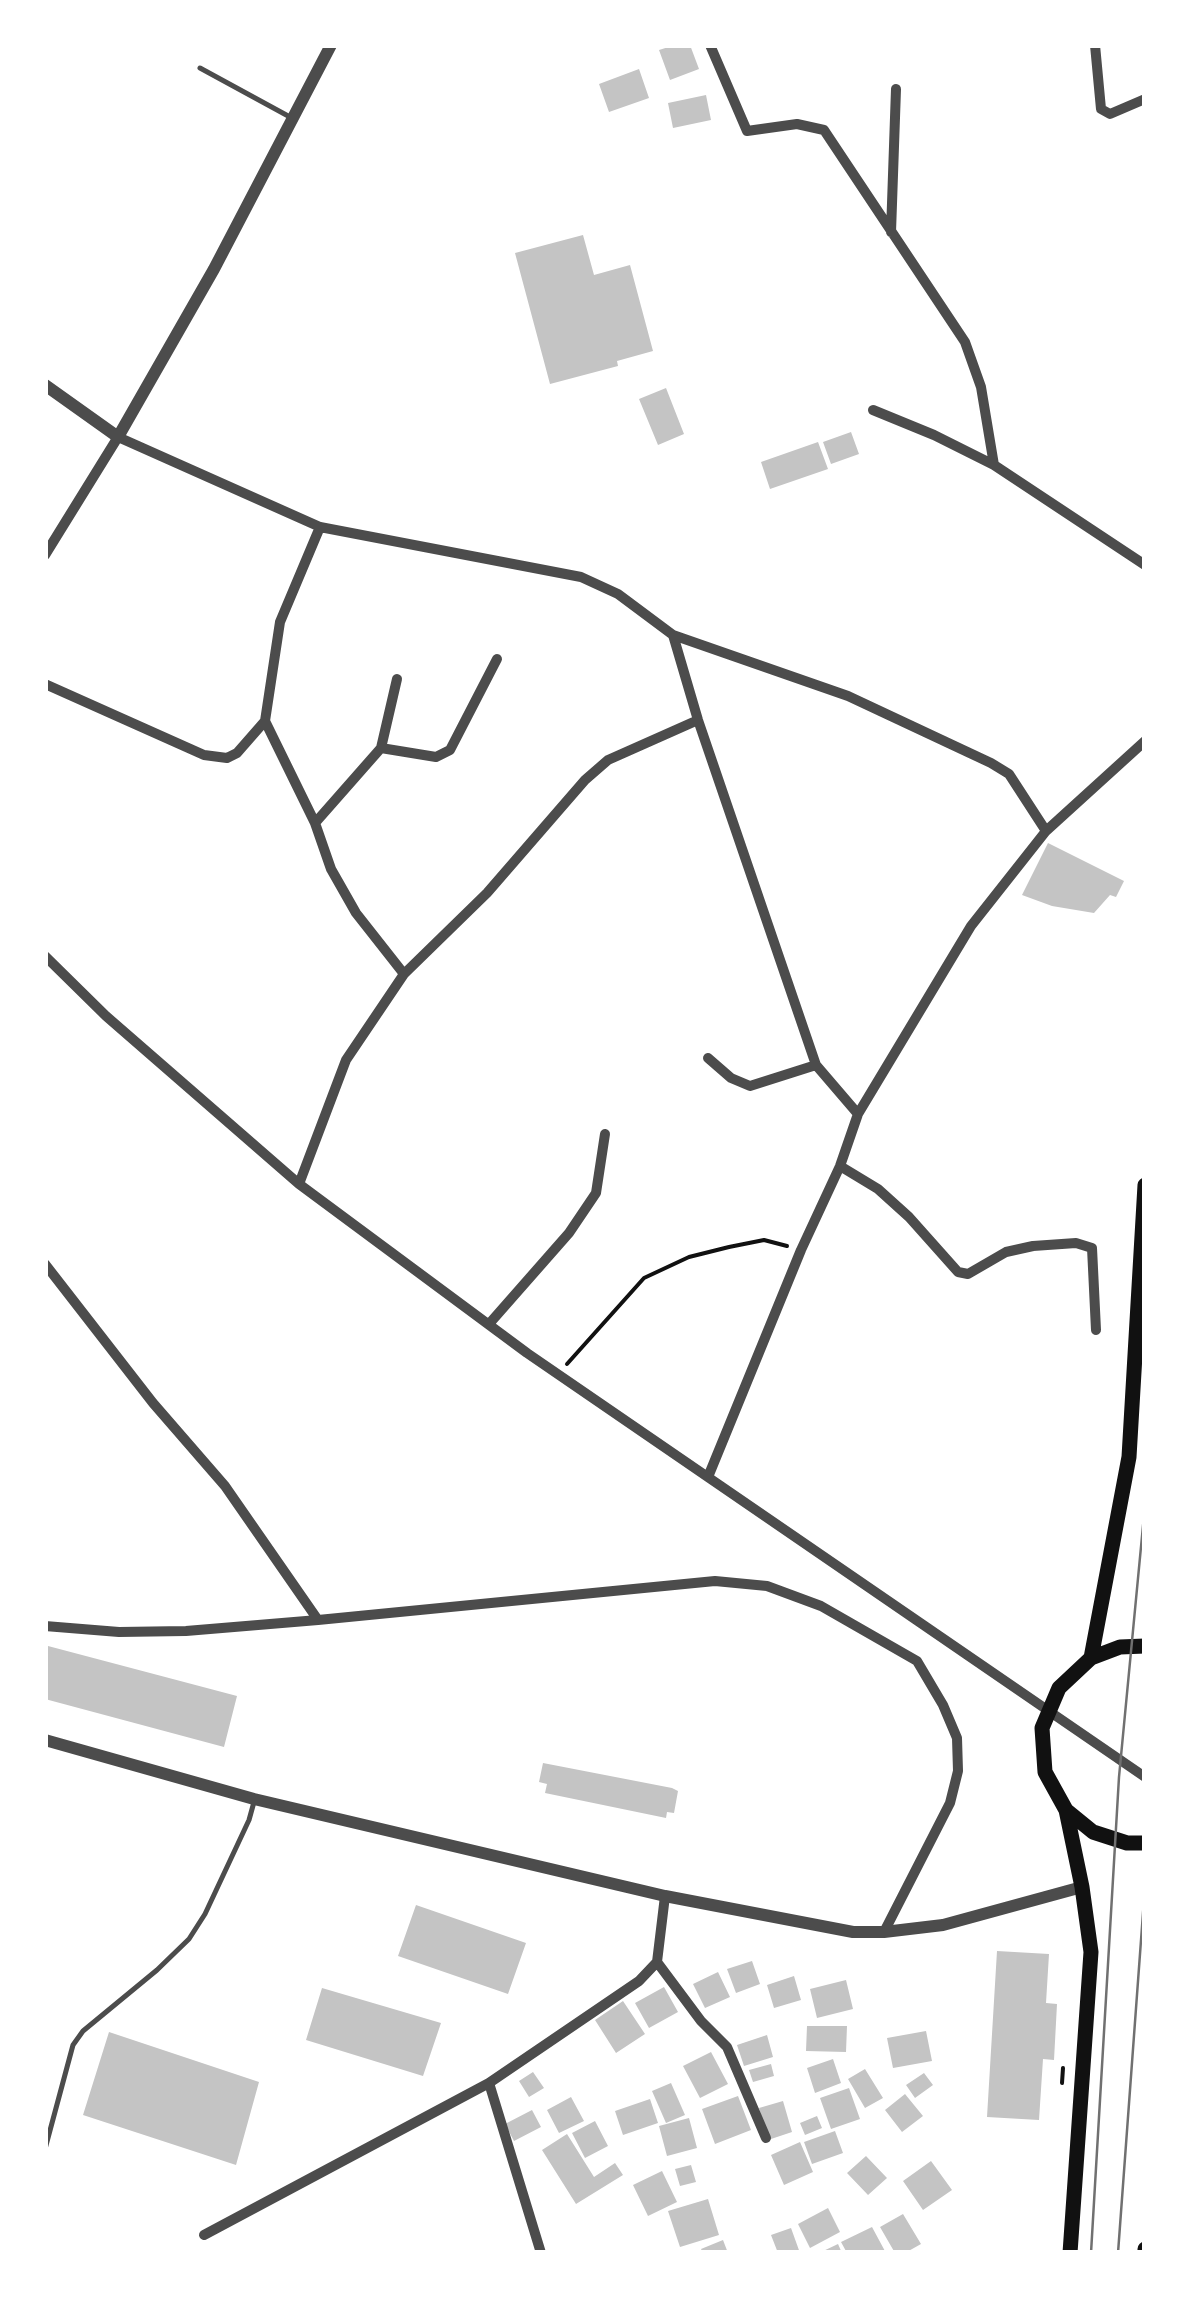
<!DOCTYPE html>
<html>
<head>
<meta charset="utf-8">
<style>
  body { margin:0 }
  #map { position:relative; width:1190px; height:2298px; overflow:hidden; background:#fff; font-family:Roboto,sans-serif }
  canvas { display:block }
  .frame { position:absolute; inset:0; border:48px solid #fff; pointer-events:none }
</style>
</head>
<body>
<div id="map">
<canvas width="1190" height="2298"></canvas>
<div class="frame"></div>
</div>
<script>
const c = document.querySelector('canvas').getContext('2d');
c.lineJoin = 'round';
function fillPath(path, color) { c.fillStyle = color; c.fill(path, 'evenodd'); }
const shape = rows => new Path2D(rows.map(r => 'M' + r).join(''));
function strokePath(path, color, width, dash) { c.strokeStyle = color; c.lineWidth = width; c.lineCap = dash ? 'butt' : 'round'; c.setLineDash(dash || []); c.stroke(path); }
const building = shape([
  [675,45,690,45,699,69,670,80,659,50],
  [639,69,649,98,609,112,599,84],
  [706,95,711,120,673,128,668,103],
  [583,235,594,275,630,265,653,351,617,361,618,366,550,384,515,253],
  [666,388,684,434,658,445,639,399],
  [851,432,859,454,831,464,823,442],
  [818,442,828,469,770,489,761,462],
  [1048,843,1124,881,1116,897,1110,895,1094,913,1052,906,1022,895],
  [48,1646,237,1696,224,1747,45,1699,45,1658],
  [543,1763,672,1788,678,1791,674,1813,667,1812,666,1818,545,1793,547,1784,539,1782],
  [416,1905,526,1943,508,1994,398,1956],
  [997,1951,1049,1954,1046,2003,1057,2004,1054,2060,1043,2059,1039,2120,987,2117],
  [752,1961,760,1984,736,1993,727,1969],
  [718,1972,730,1997,705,2008,693,1984],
  [794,1976,801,2000,774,2008,767,1985],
  [846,1980,853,2009,817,2018,810,1989],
  [664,1987,678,2012,649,2028,635,2003],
  [322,1988,441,2023,423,2076,306,2040],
  [623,2001,645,2034,616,2053,595,2020],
  [807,2026,847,2026,846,2052,806,2051],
  [926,2031,932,2061,893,2068,887,2038],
  [109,2032,259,2082,236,2165,83,2115],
  [767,2035,773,2057,744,2066,737,2045],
  [711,2052,728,2084,700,2098,683,2066],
  [833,2059,841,2083,815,2093,807,2068],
  [771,2064,774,2076,753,2082,749,2070],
  [865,2069,883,2098,865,2108,848,2079],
  [533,2072,544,2088,529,2097,519,2081],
  [924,2073,933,2085,915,2098,906,2085],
  [671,2083,685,2115,666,2123,652,2091],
  [849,2088,860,2119,831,2129,820,2098],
  [905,2094,923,2116,902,2132,885,2110],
  [738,2096,751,2130,715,2144,702,2109],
  [571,2097,584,2121,559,2133,547,2110],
  [650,2099,658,2123,623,2135,615,2111],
  [783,2101,792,2132,768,2140,759,2108],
  [532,2110,541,2127,514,2141,505,2124],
  [817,2116,822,2128,805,2135,800,2123],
  [689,2118,697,2148,667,2156,659,2126],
  [595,2121,608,2146,585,2158,572,2133],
  [835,2131,843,2153,812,2164,804,2142],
  [567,2134,594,2177,615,2163,623,2175,576,2204,542,2150],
  [800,2142,813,2172,784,2185,771,2155],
  [866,2156,887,2178,868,2195,847,2173],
  [931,2161,952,2190,923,2210,903,2181],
  [691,2165,696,2182,680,2186,675,2169],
  [662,2171,677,2202,648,2216,633,2185],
  [708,2199,719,2235,680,2247,668,2211],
  [828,2208,840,2232,810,2248,798,2224],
  [903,2214,921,2244,905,2253,895,2253,880,2227],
  [872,2227,886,2253,847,2253,841,2242],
  [791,2228,800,2253,778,2253,771,2235],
  [723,2240,728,2253,703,2253,701,2249],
  [838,2244,842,2253,819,2253]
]);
const path = shape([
  [567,1364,644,1278,689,1257,729,1247,764,1240,787,1246],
  [1062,2083,1063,2068]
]);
const service = shape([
  [200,68,290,117],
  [45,2149,73,2045,83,2031,157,1970,189,1939,205,1914,249,1820,254,1802]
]);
const minor = shape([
  [710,45,747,131,797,124,824,130,965,342,981,387,994,465,1145,565],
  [1095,45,1101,109,1110,114,1145,99],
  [891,232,896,89],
  [873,410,934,435,994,465],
  [45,555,118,437,320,527,581,577,618,594,673,635,698,720,816,1065,858,1114],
  [673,635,848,696,991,763,1009,774,1046,831],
  [45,684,204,755,227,758,237,753,265,721,280,622,320,527],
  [265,721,315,823,331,869,356,913,404,974],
  [381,748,397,679],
  [315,823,381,748,436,757,450,750,497,659],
  [45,956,106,1016,299,1184,527,1353,1145,1777],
  [708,1058,731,1078,750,1086,816,1065],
  [840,1166,878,1189,909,1217,958,1272,968,1274,1006,1252,1033,1246,1076,1243,1092,1248,1096,1330],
  [299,1184,346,1060,404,974,487,893,585,780,608,760,698,720],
  [45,1264,153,1403,225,1486,318,1620,715,1581,767,1586,821,1606,917,1661,943,1705,957,1738,958,1771,950,1803,884,1932],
  [489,1324,569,1233,596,1193,605,1134],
  [708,1477,801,1250,840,1166,858,1114,971,926,1046,831,1145,741],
  [45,1626,119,1632,186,1631,318,1620],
  [657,1962,701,2021,727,2047,766,2138],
  [489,2083,541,2253],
  [204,2235,489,2083,639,1981,657,1962,665,1896]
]);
const tertiary = shape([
  [45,385,118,437,214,269,331,45],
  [45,1740,254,1799,665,1896,853,1932,884,1932,943,1925,1082,1887]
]);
const primary = shape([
  [1145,1646,1120,1647,1091,1658,1059,1688,1042,1728,1045,1772,1066,1810,1093,1832,1127,1843,1145,1843],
  [1091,1658,1129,1457,1145,1185],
  [1066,1810,1082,1887,1091,1952,1070,2253],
  [1145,2253,1145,2249]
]);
const tram = shape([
  [1091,2253,1119,1777,1145,1505],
  [1118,2253,1145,1886]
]);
fillPath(building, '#c4c4c4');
strokePath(path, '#111', 4);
strokePath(service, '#4c4c4c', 5);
strokePath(minor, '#4c4c4c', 10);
strokePath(tertiary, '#4c4c4c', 12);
strokePath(primary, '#111', 15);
strokePath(tram, '#707070', 2.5);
</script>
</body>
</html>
